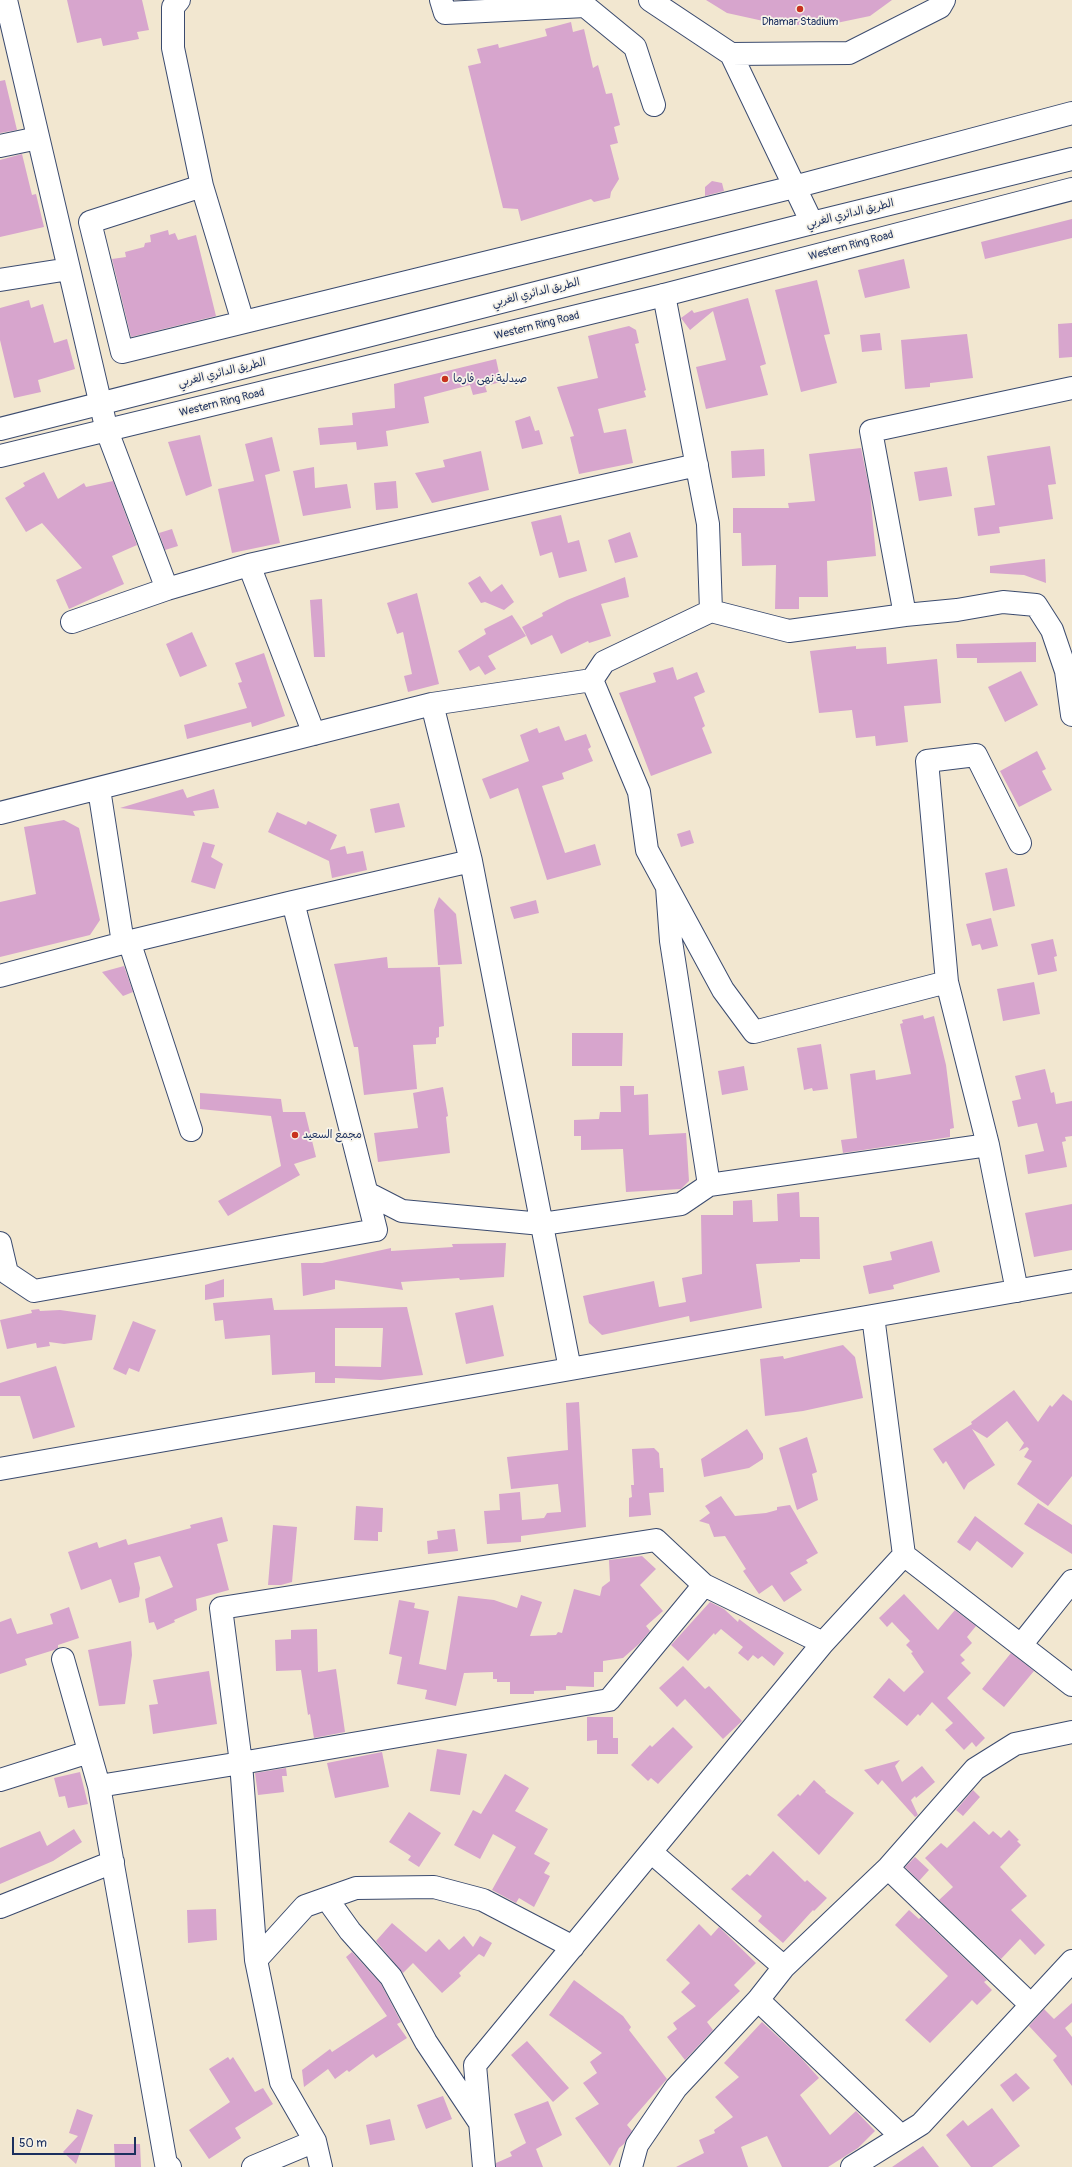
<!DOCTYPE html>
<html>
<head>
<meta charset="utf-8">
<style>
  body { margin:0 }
  #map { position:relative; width:1072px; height:2167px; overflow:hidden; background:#f2e7d0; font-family:Pangolin,sans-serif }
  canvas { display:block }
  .scale { position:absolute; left:12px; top:2137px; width:124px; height:18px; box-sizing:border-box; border:2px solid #1b2f5e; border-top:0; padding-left:5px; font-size:12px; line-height:14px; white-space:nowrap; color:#1b2f5e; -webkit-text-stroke:3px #f7f3e8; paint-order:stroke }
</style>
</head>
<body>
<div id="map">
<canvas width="1072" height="2167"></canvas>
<div class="scale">50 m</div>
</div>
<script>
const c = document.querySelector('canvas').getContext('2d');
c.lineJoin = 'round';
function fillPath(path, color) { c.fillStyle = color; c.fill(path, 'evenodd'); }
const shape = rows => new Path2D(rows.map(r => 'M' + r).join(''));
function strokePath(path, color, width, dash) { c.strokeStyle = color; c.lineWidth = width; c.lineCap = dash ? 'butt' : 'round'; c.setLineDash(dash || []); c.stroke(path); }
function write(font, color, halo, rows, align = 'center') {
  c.font = font + ' Pangolin,"Playpen Sans Arabic",sans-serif'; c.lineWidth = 3.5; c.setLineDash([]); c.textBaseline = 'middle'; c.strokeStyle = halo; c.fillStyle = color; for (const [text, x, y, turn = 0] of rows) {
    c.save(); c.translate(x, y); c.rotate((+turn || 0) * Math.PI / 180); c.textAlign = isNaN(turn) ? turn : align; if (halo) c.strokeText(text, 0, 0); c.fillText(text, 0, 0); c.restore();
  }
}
const building = shape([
  [67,0,142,0,149,30,137,32,139,39,103,46,101,38,77,43],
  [706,0,892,0,870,16,822,26,777,24,727,13],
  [571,22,573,32,584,29,593,68,598,65,606,94,612,93,620,125,614,127,618,143,610,145,619,179,611,192,610,198,594,202,591,199,521,221,518,209,503,208,468,66,481,63,477,49,498,44,499,48,547,36,545,29],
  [5,80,17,130,0,133,0,81],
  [22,154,32,195,36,194,44,227,0,237,0,160],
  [712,181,722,183,724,191,705,196,705,187],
  [1072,219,1072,238,985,259,981,242],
  [168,230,169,235,175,233,178,240,196,235,216,316,131,337,112,259,126,257,125,252,144,247,145,243,151,242,150,235],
  [904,259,910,288,865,298,858,270],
  [817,280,830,334,824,335,837,383,801,392,775,290],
  [748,298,766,364,760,366,768,395,706,409,696,367,726,360,713,311,690,330,681,318,692,310,694,313],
  [29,300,31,308,43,304,54,343,67,339,75,369,38,380,41,392,14,398,0,340,0,308],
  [1072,323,1072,357,1059,358,1058,324],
  [629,326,636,330,639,343,635,344,646,390,644,391,646,397,598,409,604,433,626,429,633,463,579,474,570,437,574,436,557,387,598,378,588,336],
  [880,333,882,350,862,352,860,335],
  [967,334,973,378,930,383,930,387,905,389,901,340],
  [496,359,501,382,485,386,487,392,473,395,470,385,424,397,429,423,386,431,388,446,357,450,356,442,320,445,318,428,353,425,352,413,395,408,394,384],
  [530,416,535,431,539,430,543,444,522,449,515,421],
  [200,435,212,486,186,496,168,442],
  [272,437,280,471,265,475,280,543,232,553,218,489,254,481,245,444],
  [1050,446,1056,484,1048,485,1053,519,999,527,1000,533,978,536,974,508,995,505,987,456],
  [861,448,870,492,876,556,827,561,828,597,799,597,799,609,775,609,776,565,742,566,741,533,733,533,733,508,789,508,788,503,815,501,809,454],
  [764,449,765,476,732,478,731,451],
  [481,451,489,490,432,503,415,473,445,467,443,460],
  [314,467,315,488,347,484,351,508,303,516,293,471],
  [947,467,952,496,919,501,914,472],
  [44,472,58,499,84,483,86,487,113,481,137,545,112,556,124,584,69,609,56,580,82,568,42,523,26,532,5,498,25,486,23,483],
  [396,481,398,508,376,510,374,483],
  [561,515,568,543,579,540,587,571,559,578,552,552,540,556,531,522],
  [172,529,178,546,165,550,159,533],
  [630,532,638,557,615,563,608,540],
  [1045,559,1046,583,1024,575,990,573,990,566],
  [480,576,491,592,502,584,514,602,504,610,485,602,481,603,468,583],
  [625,577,629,597,601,604,611,636,589,643,588,641,561,654,552,635,531,645,522,627,543,616,542,613,567,600],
  [417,593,439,684,408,692,404,676,412,674,403,632,397,634,387,603],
  [322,599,325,657,314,657,310,600],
  [512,615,526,636,488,656,496,669,485,675,479,666,470,671,458,651,486,634,484,629],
  [192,632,207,666,180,677,166,644],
  [1036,642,1036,662,977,663,977,658,957,658,956,644],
  [856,646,856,649,886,647,887,664,937,659,941,703,904,706,908,742,876,746,875,736,856,738,852,710,819,713,810,651],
  [264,653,285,716,252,727,251,722,187,739,184,725,247,708,238,683,242,682,235,663],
  [673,667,677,680,697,672,705,692,694,697,705,726,702,728,712,753,651,776,619,693,656,682,653,673],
  [1021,671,1038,705,1005,722,988,687],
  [559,726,565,741,586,734,591,747,588,749,593,761,562,773,564,779,542,786,565,853,595,844,601,865,547,880,518,788,490,799,482,779,529,761,520,735,537,728,539,733],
  [1037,751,1046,769,1042,771,1052,790,1019,807,1000,771],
  [183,789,187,798,214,789,219,808,193,811,195,816,120,808],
  [399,803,405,827,375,833,370,809],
  [277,812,306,825,308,821,337,835,330,850,345,846,347,854,363,851,367,870,332,878,329,861,268,832],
  [64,820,79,828,100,920,90,935,0,957,0,902,36,894,24,827],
  [690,830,694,843,681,847,677,834],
  [203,842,215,845,211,857,223,864,215,889,191,882],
  [1007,868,1015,906,993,911,985,873],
  [439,897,456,914,462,964,438,965,434,910],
  [536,900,539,913,514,919,510,907],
  [991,918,998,946,982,950,980,944,972,946,966,924],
  [1053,939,1057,956,1054,957,1057,971,1038,975,1031,944],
  [387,957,388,968,440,967,444,1026,439,1027,439,1037,436,1038,436,1044,413,1045,417,1089,364,1095,358,1047,354,1047,334,964],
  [124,966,133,992,123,996,102,972],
  [1034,982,1040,1014,1003,1021,997,989],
  [923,1015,924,1019,934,1016,946,1065,954,1128,950,1129,950,1137,843,1153,841,1140,857,1138,850,1074,875,1070,876,1080,911,1074,900,1024,903,1023,902,1020],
  [572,1033,623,1033,622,1066,572,1066],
  [821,1044,828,1089,813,1091,812,1088,804,1090,797,1048],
  [744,1066,748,1090,722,1095,718,1071],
  [1045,1069,1051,1093,1054,1092,1056,1104,1072,1101,1072,1136,1065,1137,1066,1141,1062,1142,1067,1167,1028,1174,1025,1155,1044,1151,1037,1123,1018,1127,1012,1101,1021,1099,1015,1076],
  [620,1086,634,1086,634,1095,648,1094,649,1135,686,1133,689,1181,681,1189,626,1192,623,1149,581,1150,581,1136,574,1136,574,1120,599,1119,600,1112,621,1112],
  [443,1087,448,1116,446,1117,450,1153,378,1162,374,1133,418,1128,413,1093],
  [200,1093,281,1099,283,1112,305,1112,316,1157,294,1164,300,1175,228,1216,218,1201,281,1166,271,1116,200,1109],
  [799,1192,800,1217,819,1217,820,1259,800,1259,800,1262,756,1264,762,1308,690,1322,689,1316,602,1335,589,1323,583,1296,654,1281,659,1307,686,1302,682,1278,702,1274,701,1215,733,1215,733,1201,752,1200,753,1222,778,1221,777,1194],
  [1072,1204,1072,1250,1034,1257,1025,1213],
  [932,1241,940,1272,893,1285,894,1289,869,1294,863,1266,892,1260,890,1252],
  [506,1243,504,1277,460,1280,459,1278,401,1282,403,1290,335,1280,335,1289,303,1296,301,1263,322,1263,391,1248,391,1251,453,1247,452,1244],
  [224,1279,224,1297,205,1300,205,1285],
  [272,1298,274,1310,407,1307,423,1375,381,1380,335,1378,335,1383,315,1383,315,1372,272,1375,270,1335,225,1339,223,1320,215,1321,213,1303],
  [335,1328,383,1328,381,1367,335,1366],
  [493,1305,504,1356,466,1364,455,1313],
  [39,1309,40,1311,60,1310,96,1315,92,1340,64,1344,49,1342,50,1346,37,1348,36,1343,7,1349,0,1320,32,1313,31,1310],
  [133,1321,156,1330,139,1372,129,1368,126,1375,113,1369],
  [843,1345,855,1357,863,1398,803,1411,765,1416,760,1359,783,1356,784,1359],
  [56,1366,75,1427,33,1439,20,1396,0,1396,0,1383],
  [1014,1390,1038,1422,1050,1405,1052,1407,1063,1394,1072,1401,1072,1476,1048,1506,1017,1484,1032,1461,1024,1457,1029,1449,1027,1447,1019,1451,1024,1443,1007,1421,987,1438,972,1429,995,1465,968,1483,964,1490,946,1461,943,1464,933,1449,972,1424,971,1422],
  [579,1402,586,1527,521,1536,521,1542,487,1544,484,1511,500,1510,499,1494,520,1492,522,1520,544,1518,547,1513,561,1512,558,1484,511,1489,507,1457,568,1450,566,1403],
  [747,1429,763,1454,763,1459,749,1468,704,1477,701,1459],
  [807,1437,817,1472,812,1474,818,1500,797,1510,779,1448],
  [654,1448,659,1453,660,1468,663,1468,664,1492,649,1493,651,1515,629,1517,629,1498,632,1497,631,1485,634,1485,632,1449],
  [721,1496,735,1516,766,1513,777,1510,777,1507,790,1505,818,1553,806,1560,808,1563,790,1573,802,1590,784,1602,772,1585,759,1594,743,1571,746,1569,725,1536,714,1537,709,1524,699,1521,710,1513,705,1506],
  [1038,1503,1072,1525,1072,1554,1024,1524],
  [356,1506,383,1508,382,1532,378,1532,378,1541,354,1540],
  [975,1516,1024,1553,1012,1568,977,1541,970,1551,957,1542],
  [222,1517,228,1541,217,1544,229,1590,196,1599,197,1610,174,1620,175,1622,157,1630,154,1622,149,1623,145,1599,173,1587,160,1556,134,1563,140,1588,139,1597,119,1603,111,1579,81,1590,68,1552,97,1542,99,1548,126,1539,128,1545,191,1528,190,1525],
  [273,1525,297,1527,292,1582,281,1585,268,1585],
  [455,1529,458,1551,428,1554,427,1541,438,1539,437,1531],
  [642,1556,656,1569,640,1585,663,1611,646,1626,650,1631,639,1644,623,1658,603,1661,603,1672,594,1672,594,1687,566,1686,566,1690,534,1691,534,1694,510,1694,510,1682,497,1682,497,1679,493,1679,493,1672,464,1673,456,1706,425,1699,427,1690,397,1684,402,1657,389,1654,399,1600,415,1603,414,1608,429,1611,419,1664,446,1670,458,1596,494,1600,517,1608,521,1595,542,1602,530,1636,556,1635,558,1632,562,1633,574,1589,600,1596,602,1587,610,1581,609,1560],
  [904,1594,938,1630,955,1610,976,1626,967,1637,972,1643,960,1655,965,1660,961,1663,971,1673,947,1698,985,1738,976,1747,972,1742,964,1750,945,1730,953,1723,932,1702,920,1716,918,1714,907,1726,873,1697,889,1678,904,1692,924,1672,911,1653,913,1652,906,1645,910,1641,892,1622,887,1627,879,1618],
  [710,1602,724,1609,738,1622,739,1619,784,1653,774,1666,762,1656,758,1659,753,1655,748,1661,738,1653,743,1647,721,1629,715,1635,714,1633,688,1661,671,1645],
  [69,1607,79,1638,58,1645,58,1648,54,1650,25,1659,27,1665,0,1674,0,1622,11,1618,17,1634,53,1624,50,1614],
  [317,1629,318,1672,336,1669,345,1732,314,1738,310,1714,308,1715,301,1670,276,1671,275,1640,291,1639,291,1630],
  [131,1641,132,1655,125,1704,99,1706,88,1650],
  [1011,1653,1034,1671,1004,1707,982,1689],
  [683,1666,705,1689,709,1686,742,1721,723,1739,685,1699,677,1707,659,1688],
  [209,1671,217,1724,153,1734,149,1705,158,1704,153,1680],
  [587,1717,613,1717,613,1738,618,1738,618,1754,597,1754,597,1740,587,1741],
  [673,1727,693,1747,658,1784,651,1778,648,1781,631,1765,650,1745,652,1747],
  [437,1749,467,1754,460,1795,430,1791],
  [382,1752,389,1787,335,1798,327,1763],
  [900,1760,895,1766,902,1782,922,1766,935,1782,916,1798,915,1796,911,1800,918,1815,915,1817,882,1780,878,1785,864,1770],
  [286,1768,287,1776,282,1776,284,1792,258,1795,255,1773],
  [80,1772,88,1804,68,1808,65,1796,59,1797,54,1778],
  [505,1774,529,1788,515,1811,548,1829,534,1854,550,1863,544,1873,550,1876,534,1907,519,1898,516,1903,492,1890,516,1847,493,1834,480,1859,454,1845,473,1810,481,1814],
  [814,1780,826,1791,825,1792,854,1813,819,1855,777,1815,798,1794,800,1796],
  [973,1790,980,1797,963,1816,956,1810],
  [409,1812,441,1833,419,1867,408,1860,411,1856,389,1842],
  [974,1821,989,1835,993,1831,1001,1838,1009,1830,1019,1840,1017,1841,1021,1845,1000,1867,1027,1896,1011,1910,1045,1945,1035,1955,1020,1939,1001,1959,939,1900,953,1887,925,1858,941,1843,947,1848],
  [74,1829,82,1842,53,1861,0,1884,0,1848,40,1831,47,1846],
  [773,1851,805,1882,807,1880,827,1898,814,1911,813,1910,783,1943,758,1921,762,1916,731,1889,747,1874,750,1876],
  [915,1857,929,1870,919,1881,905,1867],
  [216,1909,217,1940,188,1943,187,1910],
  [909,1910,919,1919,921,1917,987,1980,984,1982,992,1990,977,2005,972,2000,930,2043,905,2020,948,1976,895,1925],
  [392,1923,426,1952,439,1939,449,1950,464,1936,473,1947,480,1936,492,1943,484,1957,479,1954,459,1973,461,1976,442,1993,413,1963,403,1973,376,1941],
  [699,1924,711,1936,719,1927,756,1963,734,1985,740,1991,707,2022,713,2030,685,2060,667,2037,677,2029,673,2023,696,2006,681,1992,690,1983,666,1960],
  [352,1952,381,1984,401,2022,397,2024,407,2038,376,2058,373,2054,349,2072,347,2070,335,2079,328,2069,304,2087,302,2070,330,2049,332,2052,387,2016,346,1957],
  [574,1980,623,2016,631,2027,629,2030,667,2079,627,2125,632,2131,624,2144,619,2148,610,2166,575,2118,599,2104,583,2083,597,2073,590,2062,602,2053,549,2015],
  [1072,2003,1072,2022,1065,2028,1072,2037,1072,2086,1053,2060,1057,2056,1029,2026,1044,2009,1054,2019],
  [762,2022,801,2058,819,2078,800,2095,830,2135,856,2111,875,2131,858,2148,828,2167,782,2167,767,2136,741,2147,748,2167,676,2167,704,2153,699,2140,715,2133,714,2130,733,2117,715,2097,739,2077,724,2063],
  [527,2041,569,2088,553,2102,511,2055],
  [228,2057,230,2060,233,2057,255,2092,263,2088,273,2104,235,2128,241,2138,209,2159,189,2130,230,2102,209,2069],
  [1016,2073,1030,2088,1013,2102,1000,2085],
  [443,2096,452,2119,426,2129,417,2105],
  [548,2101,562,2135,536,2149,543,2167,496,2167,496,2163,512,2156,510,2152,526,2143,514,2114],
  [992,2108,1020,2146,992,2167,971,2167,946,2135,963,2120,968,2126],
  [77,2109,93,2115,76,2164,63,2152,78,2136,69,2133],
  [390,2119,395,2140,370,2145,366,2125],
  [114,2144,140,2144,141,2167,115,2167],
  [923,2146,939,2167,892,2167]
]);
const minor = shape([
  [6,0,107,431,167,589,249,565],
  [179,0,173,7,173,48,202,186,243,322],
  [441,0,445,13,585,6,635,47,654,105],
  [650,0,731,54,849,53,940,7,944,0],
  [731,54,812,223],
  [0,146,38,138],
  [202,186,90,222,122,352,794,187,1072,113],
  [0,280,69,269],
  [711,611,789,631,905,615,871,431,1072,388],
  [905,615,957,610,1003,602,1036,605,1052,630,1066,671,1072,715],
  [72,622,167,589],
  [592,680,639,792,647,850,723,990,754,1032,947,982],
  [314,734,249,565,697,465],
  [99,789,123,943],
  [0,813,432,704,592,680,604,662,711,611,708,524,664,295],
  [471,861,570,1369],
  [293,902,471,861,432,704],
  [129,941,191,1130],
  [0,976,123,943,293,902,376,1230,34,1291,7,1273,0,1243],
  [709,1185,988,1145],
  [367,1193,402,1211,542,1224,681,1204,709,1185,671,941,667,887],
  [1017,1291,988,1145,947,982,927,761,976,755,1020,843],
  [873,1316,904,1555],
  [0,1469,1072,1281],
  [704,1585,656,1540,221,1608,241,1763,609,1700,704,1585,823,1643],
  [1021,1645,1072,1581],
  [63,1659,99,1786,166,2164,170,2167],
  [0,1780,89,1752],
  [99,1786,241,1763,256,1960,281,2082,315,2141,321,2167],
  [651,1852,784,1967],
  [888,1868,1031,2005],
  [327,1899,350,1931,391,1977,426,2042,480,2123],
  [0,1907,113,1862],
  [256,1960,305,1906,356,1888,434,1887,483,1900,573,1947],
  [758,2000,901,2136],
  [253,2167,315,2141],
  [484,2167,475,2065,823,1643,904,1555,1072,1685],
  [631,2167,637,2145,676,2088,758,2000,784,1967,888,1868,975,1769,1015,1744,1072,1732],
  [852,2167,921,2124,1072,1961]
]);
const major = shape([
  [0,429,812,223,1072,159],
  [0,456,664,295,1072,189]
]);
const markers = [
  [800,9,4,"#c8321e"],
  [445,379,4,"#c8321e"],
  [295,1135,4,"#c8321e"]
];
const poiNames = [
  ["Dhamar Stadium",800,22,"center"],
  ["صيدلية نهى فارما",453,379],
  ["مجمع السعيد",303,1135]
];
const streetNames = [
  ["الطريق الدائري الغربي",850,214,-14],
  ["Western Ring Road",851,246,-15],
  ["الطريق الدائري الغربي",536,293,-14],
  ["Western Ring Road",537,326,-14],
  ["الطريق الدائري الغربي",222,373,-14],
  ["Western Ring Road",222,403,-14]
];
fillPath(building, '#d7a5cd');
strokePath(minor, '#3b4b6f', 24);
strokePath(major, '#3b4b6f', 24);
strokePath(minor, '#fff', 22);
strokePath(major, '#fff', 22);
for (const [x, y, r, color] of markers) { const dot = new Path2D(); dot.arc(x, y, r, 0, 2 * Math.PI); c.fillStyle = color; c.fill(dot); strokePath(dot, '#f7f3e8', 1.5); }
write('11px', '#1b2f5e', '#f7f3e8', poiNames, 'left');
write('11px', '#1b2f5e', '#f7f3e8', streetNames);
</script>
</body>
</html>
